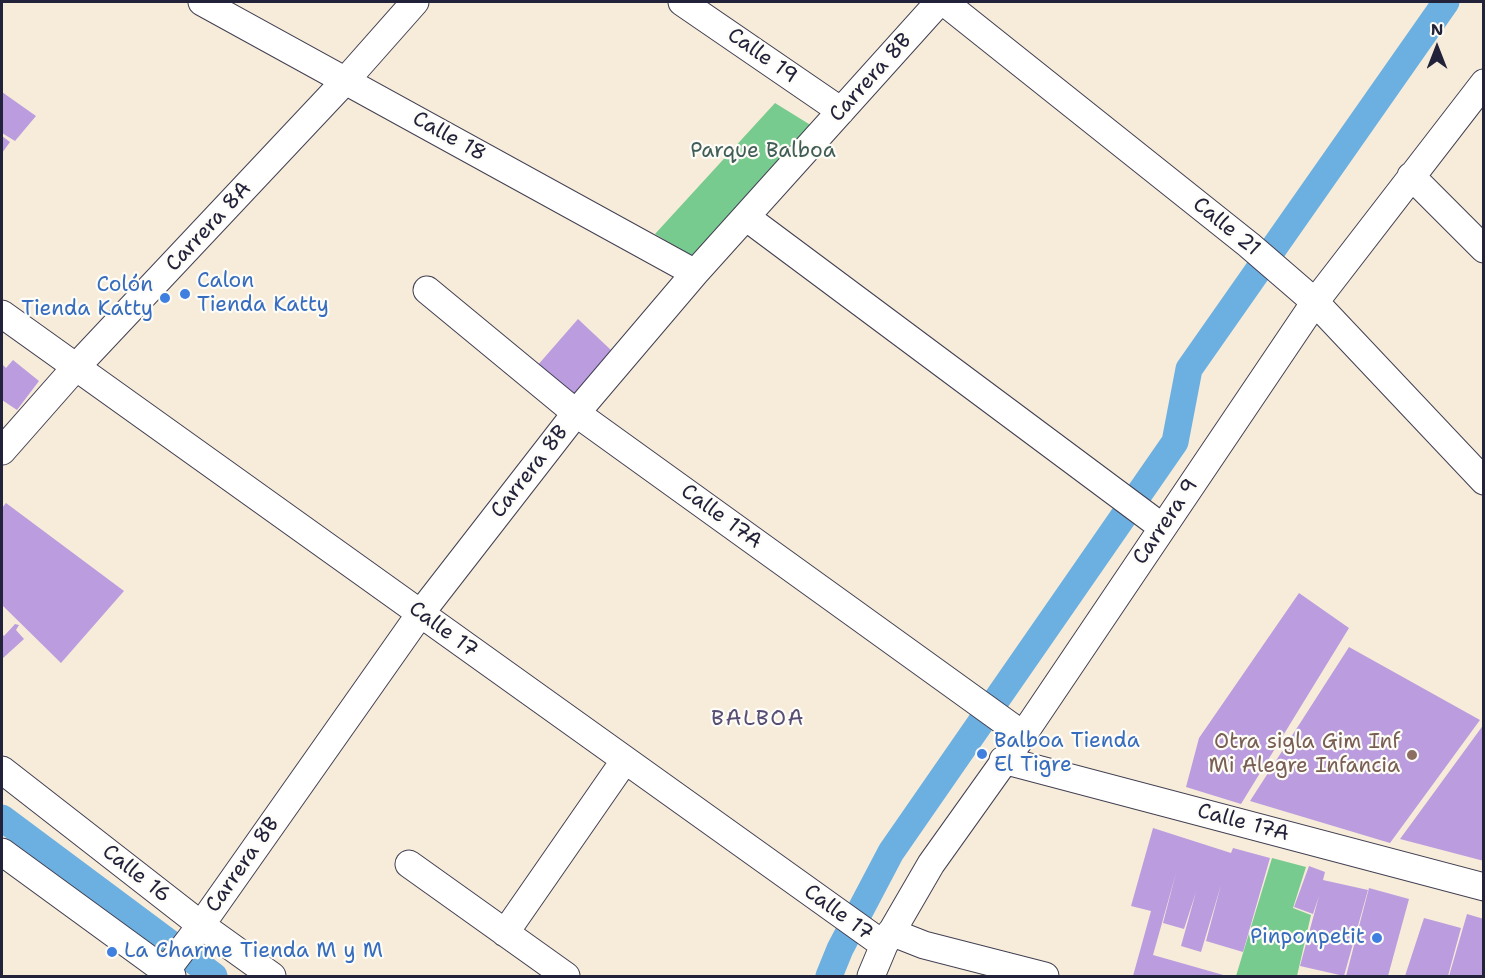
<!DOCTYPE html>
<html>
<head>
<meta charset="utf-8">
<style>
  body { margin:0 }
  #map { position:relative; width:1485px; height:978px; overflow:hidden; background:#f7ecd9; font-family:"Shantell Sans",sans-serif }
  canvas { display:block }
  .frame { position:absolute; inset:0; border:3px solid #22223b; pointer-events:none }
  .north { position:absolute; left:1407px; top:18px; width:60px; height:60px; -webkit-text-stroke:4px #fdfcf7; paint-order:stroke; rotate:0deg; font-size:16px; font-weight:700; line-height:24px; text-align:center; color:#22223b }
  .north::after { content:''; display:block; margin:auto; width:21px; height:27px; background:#22223b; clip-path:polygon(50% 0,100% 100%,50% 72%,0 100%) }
</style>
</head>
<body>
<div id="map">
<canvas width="1485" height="978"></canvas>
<div class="frame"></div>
<div class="north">N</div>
</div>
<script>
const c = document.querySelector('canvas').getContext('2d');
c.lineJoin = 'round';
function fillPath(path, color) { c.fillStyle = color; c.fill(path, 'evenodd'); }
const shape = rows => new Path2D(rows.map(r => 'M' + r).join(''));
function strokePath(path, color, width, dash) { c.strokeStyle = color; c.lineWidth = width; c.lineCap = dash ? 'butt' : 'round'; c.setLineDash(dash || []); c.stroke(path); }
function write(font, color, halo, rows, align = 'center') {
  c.font = font + ' "Shantell Sans",sans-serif'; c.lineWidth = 4.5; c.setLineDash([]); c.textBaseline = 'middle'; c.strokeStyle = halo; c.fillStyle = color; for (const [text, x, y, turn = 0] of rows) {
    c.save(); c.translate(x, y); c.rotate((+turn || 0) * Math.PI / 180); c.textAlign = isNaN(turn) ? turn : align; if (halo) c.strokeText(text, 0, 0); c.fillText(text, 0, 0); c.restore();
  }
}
const green = shape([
  [775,103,817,129,697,260,655,234],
  [1272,858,1306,867,1293,908,1311,915,1297,976,1236,976]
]);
const canal = shape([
  [2,818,214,976],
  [829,976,840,949,891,852,1175,442,1189,369,1446,2]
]);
const building = shape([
  [2,92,36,116,15,141,2,133],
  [2,136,10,142,2,153],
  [578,319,611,350,572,397,537,366],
  [13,360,39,381,17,410,2,400,2,364,6,368],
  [6,503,124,591,61,663,2,605,2,508],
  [1299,593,1349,628,1241,804,1186,787,1199,738],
  [15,624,19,625,16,630,24,639,2,659,2,634,4,636],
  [1349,647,1480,720,1390,843,1250,801],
  [1484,724,1484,861,1400,839],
  [1153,828,1231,853,1233,848,1270,858,1243,952,1206,941,1221,885,1201,952,1181,946,1196,892,1184,929,1163,923,1176,873,1153,955,1227,976,1133,976,1151,911,1131,906],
  [1309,866,1325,872,1323,880,1368,890,1344,976,1300,966,1319,896,1313,914,1294,907],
  [1369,888,1409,899,1388,976,1346,976],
  [1467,914,1484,919,1484,976,1449,976],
  [1424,918,1461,928,1448,976,1405,976]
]);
const minor = shape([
  [202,2,695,273],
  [682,2,841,111],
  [944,2,1249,245,1315,302,1484,481],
  [1411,176,1484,249],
  [746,217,1162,527],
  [427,290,576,413,1023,735],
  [2,314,884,945],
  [2,451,76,367,346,80,415,2],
  [1003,760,1484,887],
  [2,770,201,925,272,976],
  [2,852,172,976],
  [409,864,566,976],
  [891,932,924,945,1045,976],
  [505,933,625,760],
  [162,976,201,925,420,614,576,413,695,273,939,2],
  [871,976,884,945,931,864,1023,735,1315,302,1484,83]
]);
const markers = [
  [185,294,6,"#3f7fe0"],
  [165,298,6,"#3f7fe0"],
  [982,754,6,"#3f7fe0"],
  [1412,755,6,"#8d6e63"],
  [1377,938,6,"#3f7fe0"],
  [112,952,6,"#3f7fe0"]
];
const streetNames = [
  ["Calle 19",762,56,35],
  ["Carrera 8B",871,78,-48],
  ["Calle 18",449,137,29],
  ["Carrera 8A",209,227,-47],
  ["Calle 21",1226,227,39],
  ["Carrera 8B",530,472,-52],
  ["Calle 17A",721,517,36],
  ["Carrera 9",1166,522,-56],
  ["Calle 17",443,630,36],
  ["Calle 17A",1243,823,15],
  ["Carrera 8B",243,865,-55],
  ["Calle 16",136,874,38],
  ["Calle 17",838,913,36]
];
const parkNames = [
  ["Parque Balboa",763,152]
];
const shopNames = [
  ["Calon",197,282],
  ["Tienda Katty",197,306],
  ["Colón",153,286,"right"],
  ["Tienda Katty",153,310,"right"],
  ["Balboa Tienda",994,742],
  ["El Tigre",994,766],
  ["Pinponpetit",1365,938,"right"],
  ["La Charme Tienda M y M",124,952]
];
const educationNames = [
  ["Otra sigla Gim Inf",1400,743],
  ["Mi Alegre Infancia",1400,767]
];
const neighbourhoodNames = [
  ["BALBOA",758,719]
];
fillPath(green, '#78cb8e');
strokePath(canal, '#6cafe1', 27);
fillPath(building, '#bb9ddf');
strokePath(minor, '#424053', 29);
strokePath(minor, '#fff', 27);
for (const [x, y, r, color] of markers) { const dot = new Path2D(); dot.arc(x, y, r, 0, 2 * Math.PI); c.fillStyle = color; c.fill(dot); strokePath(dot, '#fdfcf7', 2); }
write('21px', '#22223b', '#fdfcf7', streetNames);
write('21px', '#405d58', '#fdfcf7', parkNames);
write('21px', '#366cbe', '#fdfcf7', shopNames, 'left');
write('21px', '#785e54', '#fdfcf7', educationNames, 'right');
c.letterSpacing = '1.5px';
write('22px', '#584d74', '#fdfcf7', neighbourhoodNames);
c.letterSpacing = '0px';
</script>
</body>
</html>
